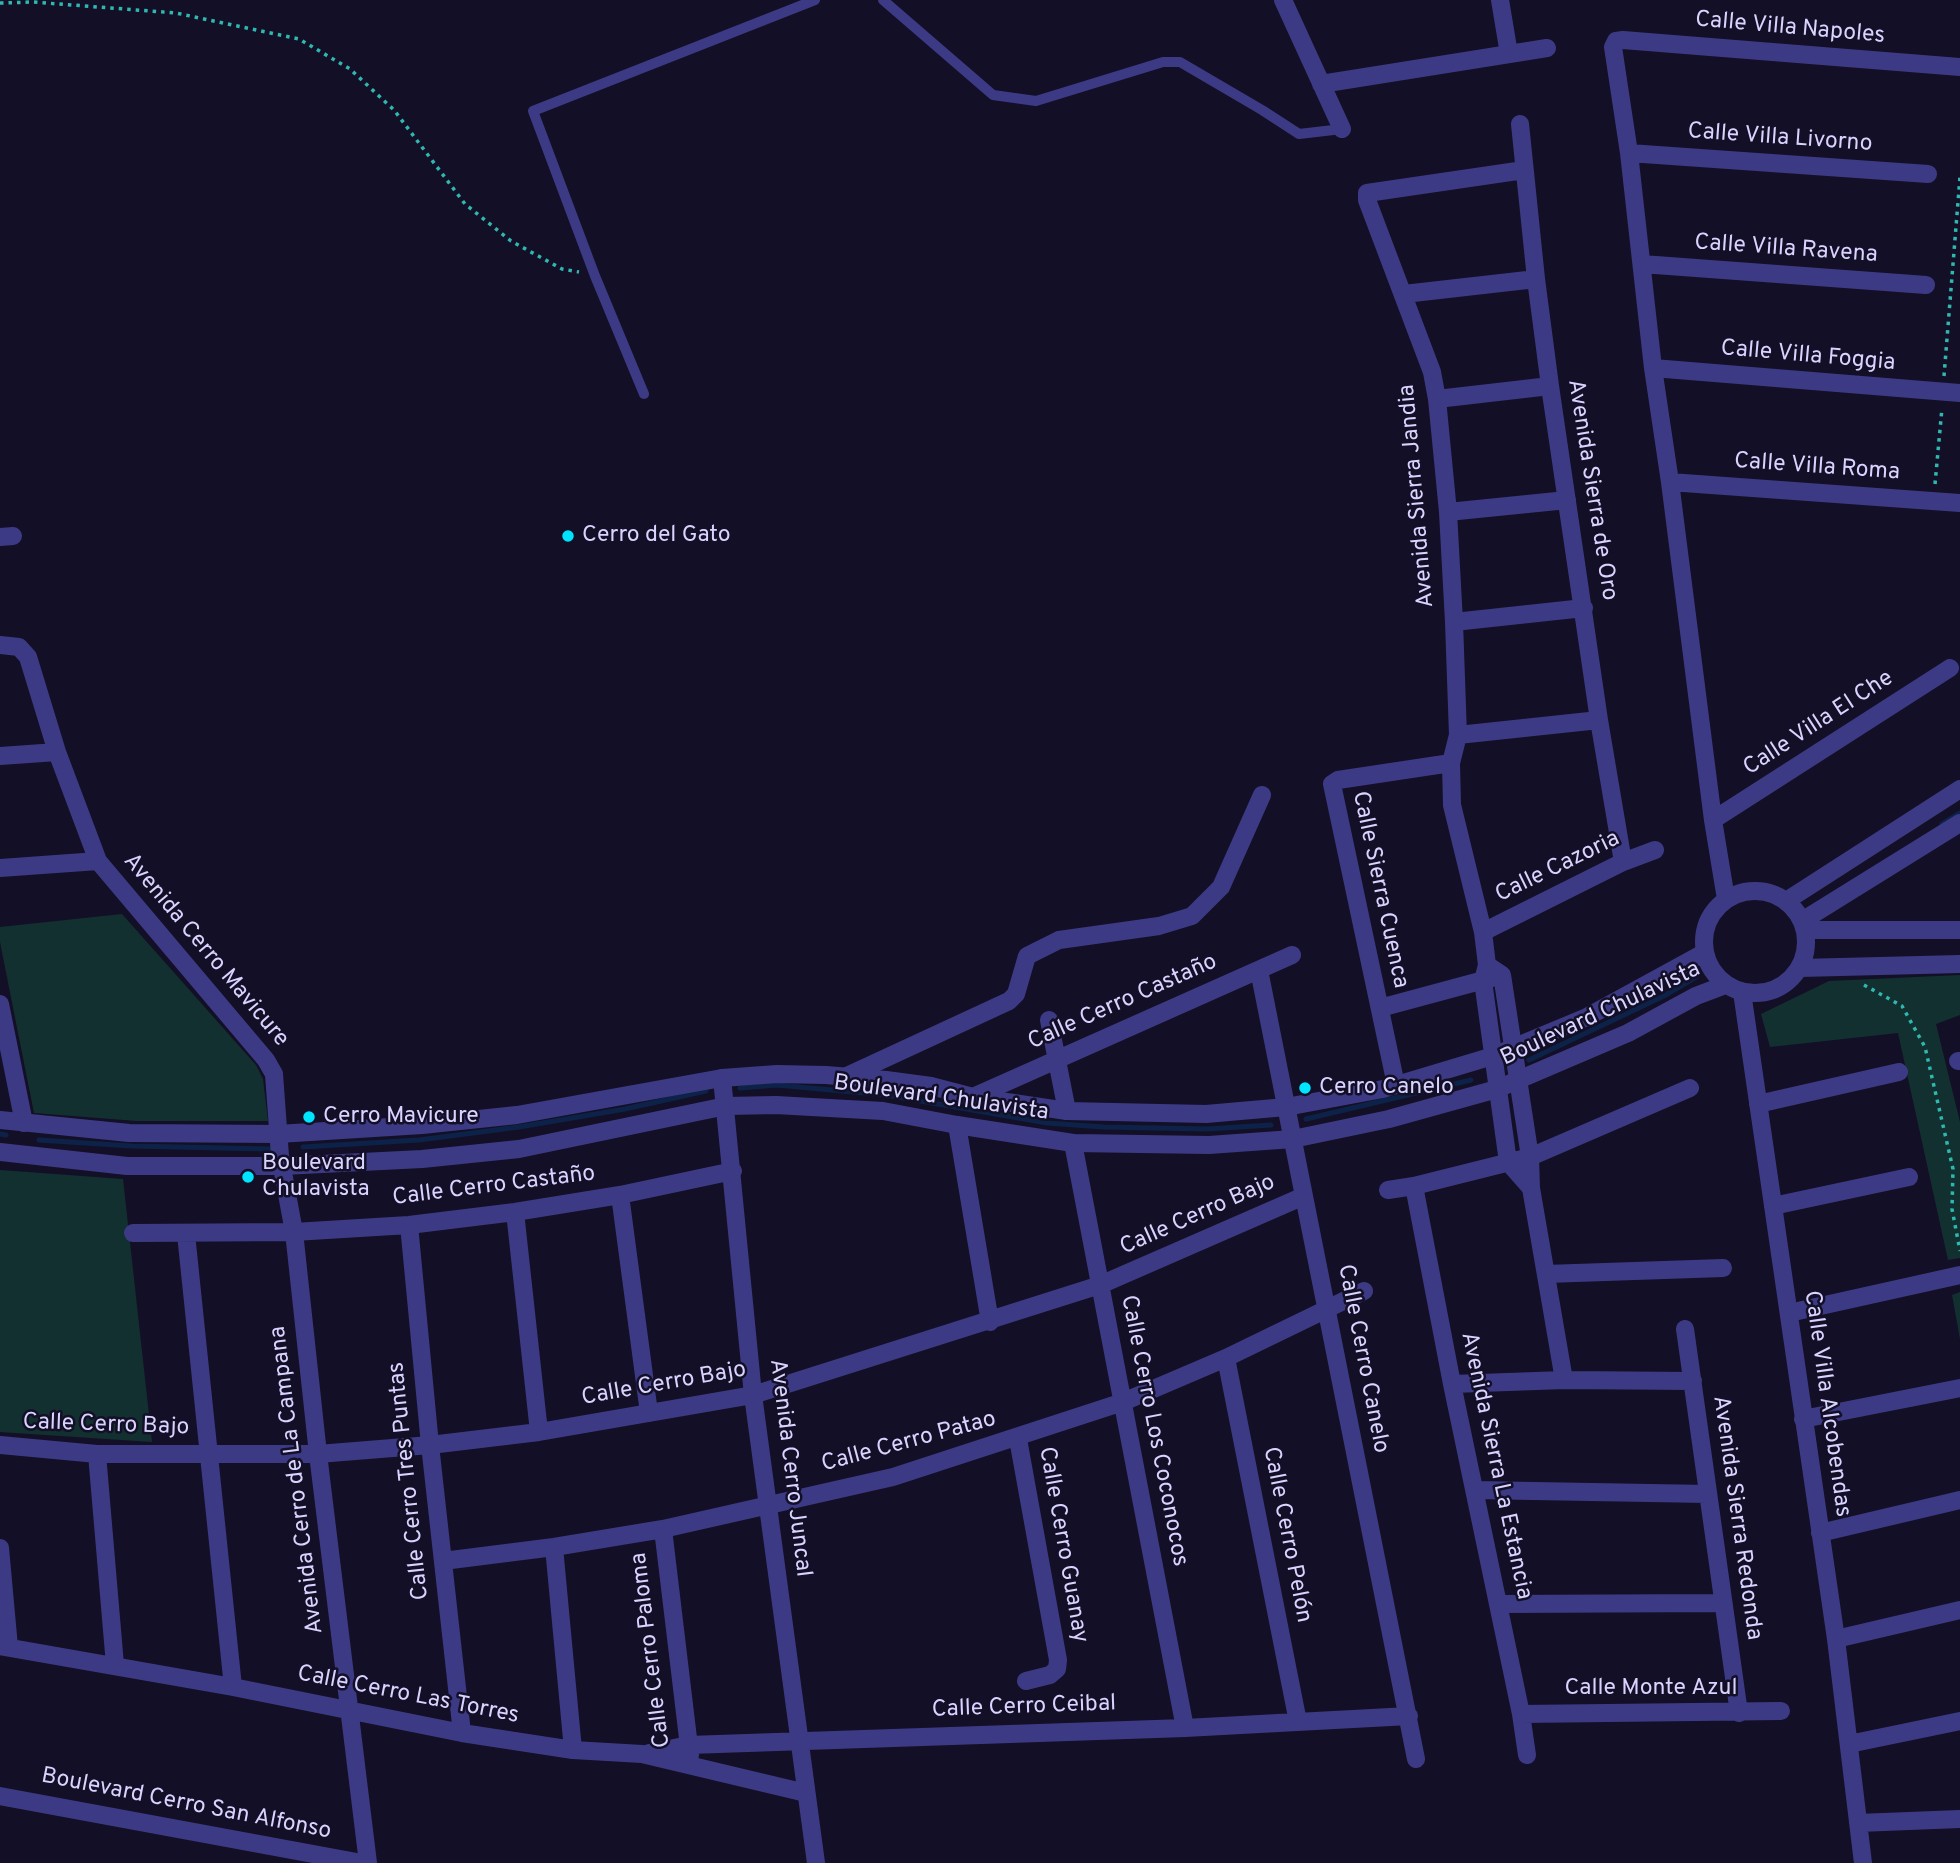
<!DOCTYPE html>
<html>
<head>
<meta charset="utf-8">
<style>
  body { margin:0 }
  canvas { display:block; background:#130f26 }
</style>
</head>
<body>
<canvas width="1960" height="1863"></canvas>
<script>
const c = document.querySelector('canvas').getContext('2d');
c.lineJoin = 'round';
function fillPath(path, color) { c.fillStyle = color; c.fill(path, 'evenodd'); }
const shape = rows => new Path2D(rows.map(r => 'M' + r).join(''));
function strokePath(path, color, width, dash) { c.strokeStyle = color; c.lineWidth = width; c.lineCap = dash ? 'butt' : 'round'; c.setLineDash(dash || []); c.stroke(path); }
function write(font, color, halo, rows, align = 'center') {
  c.font = font + ' Overpass,sans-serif'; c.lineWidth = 5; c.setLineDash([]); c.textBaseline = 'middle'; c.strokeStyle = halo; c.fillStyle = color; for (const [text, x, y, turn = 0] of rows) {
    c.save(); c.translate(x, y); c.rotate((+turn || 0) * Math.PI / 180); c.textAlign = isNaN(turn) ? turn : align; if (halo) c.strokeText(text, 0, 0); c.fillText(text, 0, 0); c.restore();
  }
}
const green = shape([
  [122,914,256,1065,263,1079,268,1121,137,1121,34,1113,0,942,0,927],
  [1960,975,1960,1015,1936,1024,1960,1122,1960,1258,1948,1260,1898,1033,1770,1047,1761,1014,1829,981],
  [0,1170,123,1179,152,1442,0,1432],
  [1960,1292,1960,1339,1952,1295]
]);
const stream = shape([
  [1942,824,1960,813],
  [1529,1060,1664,996,1696,977],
  [740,1088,777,1085,886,1095,1047,1123,1104,1127,1207,1129,1271,1125],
  [1306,1119,1471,1080],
  [0,1134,6,1135],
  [39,1140,132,1146,269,1149],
  [303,1147,419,1140,519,1127,625,1109,706,1091]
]);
const path = shape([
  [0,3,33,2,176,13,299,39,350,69,394,110,465,204,511,241,562,269,579,272],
  [1944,376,1960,177],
  [1935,484,1942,408],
  [1864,985,1902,1006,1925,1047,1953,1169,1952,1209,1960,1251]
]);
const service = shape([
  [883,0,993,95,1036,101,1163,62,1180,62,1262,110,1299,134,1342,129],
  [644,394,595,276,533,111,815,0]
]);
const minor = shape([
  [1283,0,1342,129],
  [1500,0,1509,54],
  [1321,84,1547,48],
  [1520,124,1536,279,1550,386,1599,720,1623,862],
  [1629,153,1928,174],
  [1524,170,1367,193,1367,200,1432,372,1437,399,1448,512,1454,622,1458,735,1451,763,1452,805,1483,932,1487,965,1483,981,1508,1162,1531,1188],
  [1642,264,1926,285],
  [1404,294,1536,279],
  [1653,368,1960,393],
  [1437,399,1550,386],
  [1670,482,1960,503],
  [1448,512,1567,500],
  [0,537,13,536],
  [1454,622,1584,608],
  [0,645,19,647,28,657,57,752,98,861,266,1060,274,1074,280,1156,294,1232,318,1454,368,1863],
  [1458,735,1599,720],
  [0,756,57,752],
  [1713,820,1950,668],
  [0,868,98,861],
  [1726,899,1713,820,1670,482,1653,368,1629,153,1613,47,1616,41,1623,40,1960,67],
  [1483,932,1623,862,1655,850],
  [1487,965,1502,975,1530,1157,1531,1188,1564,1380],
  [1259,970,1416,1759],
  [1742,992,1836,1639,1863,1863],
  [0,1004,24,1123],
  [1380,1008,1495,977],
  [1049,1020,1067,1111],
  [1958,1061,1960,1061],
  [847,1076,1009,1001,1016,994,1027,956,1059,940,1159,926,1192,916,1221,887,1262,795],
  [722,1078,753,1395,816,1863],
  [1396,1085,1332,784,1338,780,1451,763],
  [973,1097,1292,955],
  [1758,1104,1899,1072],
  [957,1125,990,1322],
  [1073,1143,1185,1728],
  [1414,1186,1452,1384,1521,1714,1527,1755],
  [1388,1190,1414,1186,1530,1157,1690,1088],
  [620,1195,649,1413],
  [1773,1206,1909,1177],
  [515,1212,539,1432],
  [409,1225,430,1445,462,1733],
  [133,1233,294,1232,409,1225,515,1212,620,1195,733,1171],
  [186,1234,233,1687],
  [1546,1274,1723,1268],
  [1789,1313,1960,1275],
  [1685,1329,1739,1713],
  [1226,1358,1298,1722],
  [1452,1384,1564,1380,1693,1381],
  [1803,1419,1960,1388],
  [1018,1439,1058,1660,1057,1669,1050,1675,1026,1681],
  [0,1445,97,1454,318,1454,430,1445,539,1432,753,1395,1100,1285,1304,1196],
  [97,1454,115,1665],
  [1475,1490,1708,1494],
  [663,1529,690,1755],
  [1820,1533,1960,1500],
  [554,1547,573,1750],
  [0,1548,9,1647],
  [443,1561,554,1547,663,1529,893,1477,1123,1402,1226,1358,1364,1291],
  [1498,1604,1723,1603],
  [1836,1639,1960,1610],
  [0,1646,233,1687,462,1733,573,1750,642,1754,806,1793],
  [1521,1714,1781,1711],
  [1849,1744,1960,1721],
  [649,1753,689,1745,1185,1728,1409,1716],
  [1858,1823,1960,1819]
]);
const tertiary = shape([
  '1704 942a51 51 0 1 1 102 0a51 51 0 1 1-102 0Z',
  [1786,901,1960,789],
  [1802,921,1960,823],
  [1805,930,1960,930],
  [1800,968,1960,964],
  [0,1120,129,1133,278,1134,422,1125,517,1115,722,1078,777,1074,826,1075,886,1080,931,1086,973,1097,1067,1111,1206,1114,1286,1107,1383,1089,1493,1056,1587,1017,1704,953],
  [0,1152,127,1166,282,1166,422,1159,519,1149,726,1106,776,1105,883,1111,957,1125,1073,1143,1209,1145,1293,1139,1389,1119,1497,1089,1628,1033,1696,996,1725,985],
  [0,1796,362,1863]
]);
const markers = [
  [568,536,7,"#00e5ff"],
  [1305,1088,7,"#00e5ff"],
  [309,1117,7,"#00e5ff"],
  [248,1177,7,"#00e5ff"]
];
const streetNames = [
  ["Calle Villa Napoles",1790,29,5],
  ["Calle Villa Livorno",1780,139,4],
  ["Calle Villa Ravena",1786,250,4],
  ["Calle Villa Foggia",1808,357,5],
  ["Calle Villa Roma",1817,468,4],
  ["Avenida Sierra de Oro",1591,490,81],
  ["Avenida Sierra Jandia",1418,496,-95],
  ["Calle Villa El Che",1819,724,-33],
  ["Calle Cazoria",1558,868,-26],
  ["Calle Sierra Cuenca",1379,890,78],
  ["Avenida Cerro Mavicure",205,951,50],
  ["Calle Cerro Castaño",1123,1003,-24],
  ["Boulevard Chulavista",1601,1015,-25],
  ["Boulevard Chulavista",941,1099,8],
  ["Calle Cerro Castaño",494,1187,-7],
  ["Calle Cerro Bajo",1198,1216,-24],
  ["Calle Cerro Canelo",1362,1359,79],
  ["Calle Cerro Bajo",664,1385,-10],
  ["Calle Villa Alcobendas",1826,1404,82],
  ["Calle Cerro Bajo",106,1426,2],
  ["Calle Cerro Los Coconocos",1153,1431,79],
  ["Calle Cerro Patao",909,1443,-15],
  ["Avenida Sierra La Estancia",1495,1466,78],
  ["Avenida Cerro Juncal",789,1468,83],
  ["Avenida Cerro de La Campana",298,1480,-97],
  ["Calle Cerro Tres Puntas",410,1481,-96],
  ["Avenida Sierra Redonda",1736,1518,82],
  ["Calle Cerro Pelón",1286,1535,79],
  ["Calle Cerro Guanay",1062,1545,80],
  ["Calle Cerro Paloma",652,1650,-97],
  ["Calle Monte Azul",1651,1689],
  ["Calle Cerro Las Torres",408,1696,11],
  ["Calle Cerro Ceibal",1024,1708,-2],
  ["Boulevard Cerro San Alfonso",186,1805,11]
];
const poiNames = [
  ["Cerro del Gato",582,536],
  ["Cerro Canelo",1319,1088],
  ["Cerro Mavicure",323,1117],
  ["Boulevard",262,1164],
  ["Chulavista",262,1190]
];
fillPath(green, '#12302f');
strokePath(stream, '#0c2248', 5);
strokePath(path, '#2fb8b0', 3.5, [3.5, 5]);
strokePath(service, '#3d3a85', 10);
strokePath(minor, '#3d3a85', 18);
strokePath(tertiary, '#3d3a85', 18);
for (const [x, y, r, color] of markers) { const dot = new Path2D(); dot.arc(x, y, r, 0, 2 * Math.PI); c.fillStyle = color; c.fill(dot); strokePath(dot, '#130f26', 2.5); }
write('23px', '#d9d4ff', '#130f26', streetNames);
write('23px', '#d9d4ff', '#130f26', poiNames, 'left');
</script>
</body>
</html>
